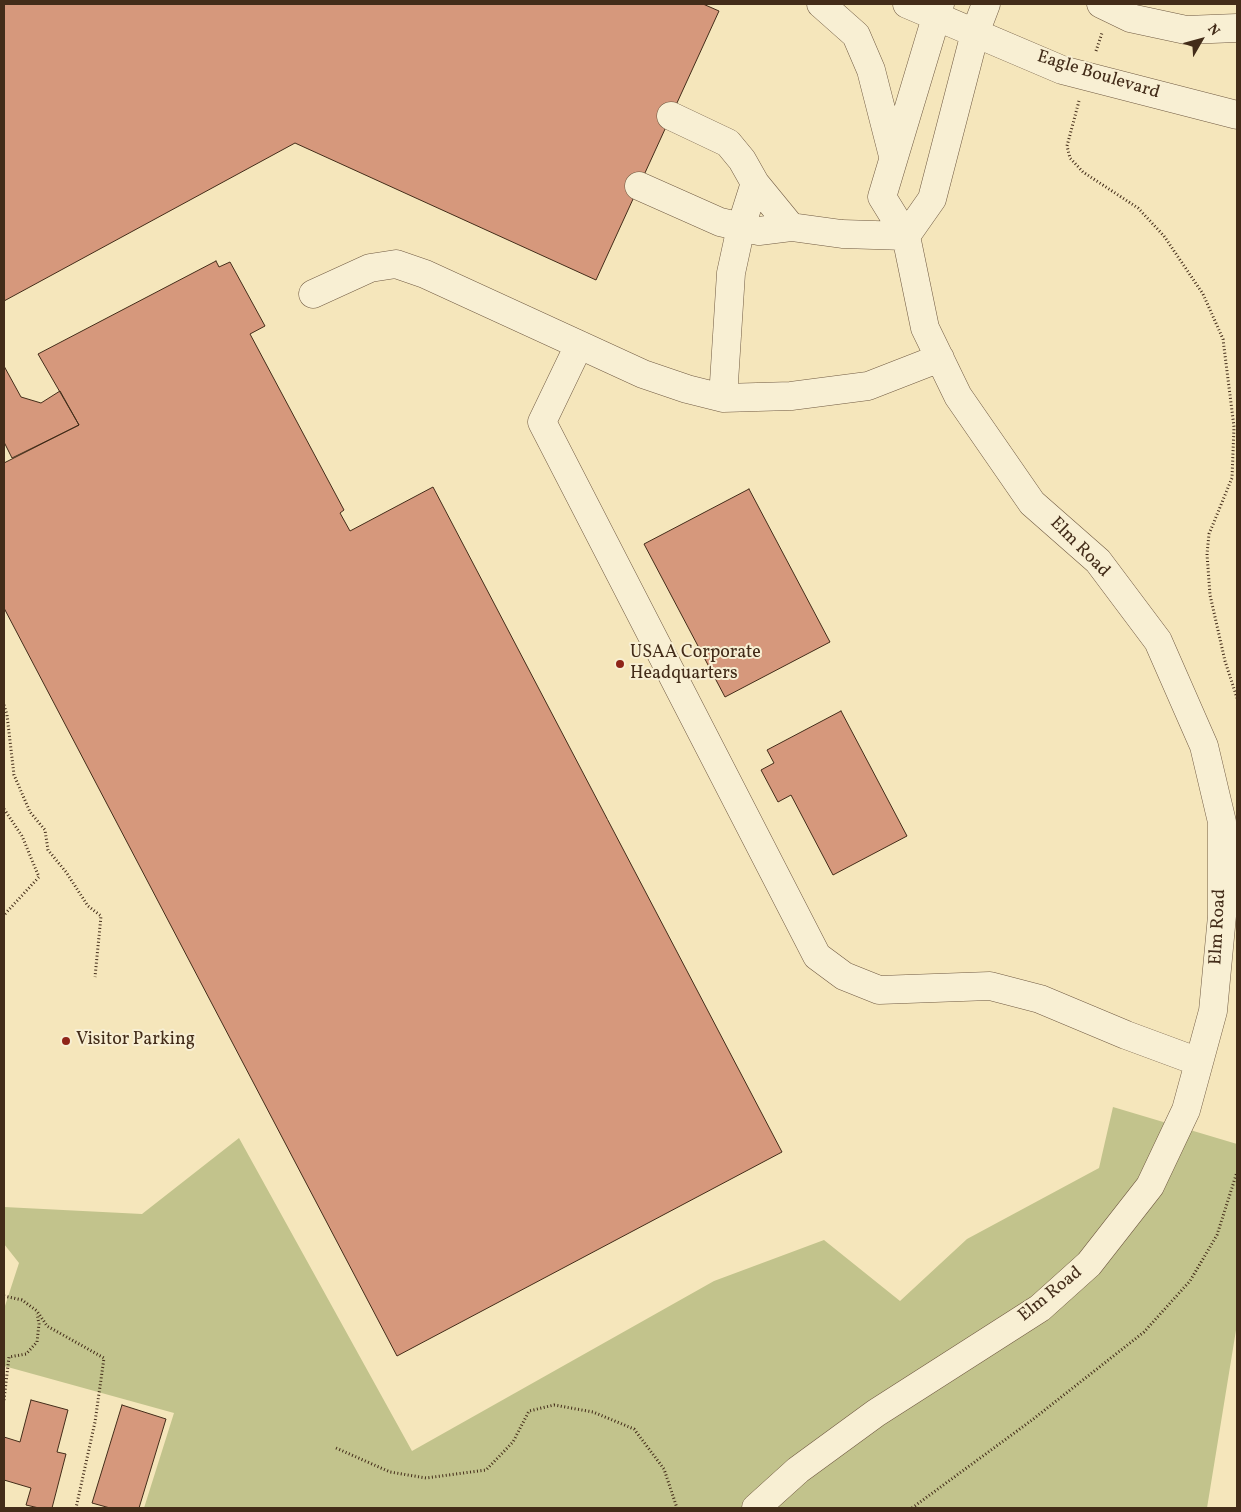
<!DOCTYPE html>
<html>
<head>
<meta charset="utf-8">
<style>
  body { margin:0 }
  #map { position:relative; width:1241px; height:1512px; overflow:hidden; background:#f5e6bb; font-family:Vollkorn,serif }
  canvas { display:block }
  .frame { position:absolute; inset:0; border:5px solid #432c19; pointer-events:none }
  .north { position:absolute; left:1176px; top:15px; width:50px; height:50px; -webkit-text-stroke:4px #f8efd3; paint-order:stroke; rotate:52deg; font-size:14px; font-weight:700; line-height:20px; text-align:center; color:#432c19 }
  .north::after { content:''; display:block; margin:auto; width:18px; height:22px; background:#432c19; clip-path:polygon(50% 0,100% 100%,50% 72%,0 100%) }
</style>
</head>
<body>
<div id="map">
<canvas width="1241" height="1512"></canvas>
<div class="frame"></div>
<div class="north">N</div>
</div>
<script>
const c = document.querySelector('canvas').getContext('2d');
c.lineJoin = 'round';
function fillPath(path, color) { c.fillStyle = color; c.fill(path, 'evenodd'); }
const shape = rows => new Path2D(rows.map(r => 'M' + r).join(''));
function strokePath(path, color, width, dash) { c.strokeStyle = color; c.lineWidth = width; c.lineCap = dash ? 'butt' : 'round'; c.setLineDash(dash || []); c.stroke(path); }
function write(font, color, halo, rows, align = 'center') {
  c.font = font + ' Vollkorn,serif'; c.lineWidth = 4; c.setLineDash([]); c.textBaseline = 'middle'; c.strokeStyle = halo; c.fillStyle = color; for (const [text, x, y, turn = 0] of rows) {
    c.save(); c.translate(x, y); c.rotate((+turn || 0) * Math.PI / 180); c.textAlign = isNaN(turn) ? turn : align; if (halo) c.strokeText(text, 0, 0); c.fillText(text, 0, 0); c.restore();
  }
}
const green = shape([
  [1113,1107,1237,1144,1237,1324,1207,1508,144,1508,174,1413,4,1366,4,1309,19,1263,4,1244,4,1207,142,1214,239,1138,412,1451,714,1281,824,1240,900,1301,967,1239,1099,1168]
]);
const building = shape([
  [4,4,703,4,719,11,596,280,295,143,4,301,4,4],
  [216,261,219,267,230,262,265,326,250,334,344,510,340,513,350,531,433,487,782,1152,397,1356,4,608,4,463,79,425,38,354,216,261],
  [4,366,21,397,41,403,60,391,79,425,12,458,4,442,4,366],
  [749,489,830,642,725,697,644,544,749,489],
  [841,711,907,836,833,875,791,795,778,802,761,770,774,763,767,750,841,711],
  [31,1400,68,1410,57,1452,66,1454,52,1508,39,1508,26,1505,31,1488,4,1480,4,1437,20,1442,31,1400],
  [122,1405,166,1419,139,1508,110,1508,92,1503,122,1405]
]);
const path = shape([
  [1096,51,1102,33],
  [1079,101,1067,146,1070,158,1083,172,1138,208,1164,236,1203,294,1223,339,1234,427,1232,478,1209,534,1207,554,1210,595,1225,661,1237,698],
  [4,705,7,715,14,775,30,812,45,830,48,850,66,872,88,906,101,916,95,977],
  [4,809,22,836,39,877,4,915],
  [4,1296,22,1300,37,1311,47,1326,104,1358,95,1422,76,1508],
  [4,1400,9,1357,26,1354,37,1342,39,1324,37,1314],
  [336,1448,390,1472,426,1478,486,1470,513,1442,529,1411,554,1405,593,1412,634,1429,664,1469,677,1508],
  [912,1508,1032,1420,1144,1332,1190,1281,1217,1235,1237,1172]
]);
const minor = shape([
  [821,4,856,35,871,70,893,156],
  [907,4,1062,70,1237,115],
  [1101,4,1130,18,1186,30,1237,28],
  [671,116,728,143,742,160,755,183,791,227],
  [639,186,720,222,759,231,791,227,842,234,906,236],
  [906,236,932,199,975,33,986,4],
  [313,294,370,268,396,264,425,274,643,374,687,389,723,398,791,396,868,386,940,358],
  [579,345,542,422,817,956,844,976,879,990,990,986,1040,999,1126,1035,1199,1062],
  [723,398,731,273,741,227,755,183],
  [756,1508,798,1470,876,1413,1040,1308,1089,1264,1150,1186,1186,1110,1213,1011,1222,916,1222,822,1204,746,1158,641,1098,561,1032,503,958,396,925,328,906,236,882,197,940,4]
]);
const markers = [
  [620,664,5,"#8f2418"],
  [66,1041,5,"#8f2418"]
];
const streetNames = [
  ["Eagle Boulevard",1098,76,17],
  ["Elm Road",1079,548,45],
  ["Elm Road",1219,927,-87],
  ["Elm Road",1051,1295,-39]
];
const poiNames = [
  ["USAA Corporate",630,654],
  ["Headquarters",630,675],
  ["Visitor Parking",76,1041]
];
fillPath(green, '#c2c38c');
fillPath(building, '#d6987c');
strokePath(building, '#432c19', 1);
strokePath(minor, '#705a42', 29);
strokePath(path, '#432c19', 3, [1, 2.5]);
strokePath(minor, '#f8efd3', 28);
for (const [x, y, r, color] of markers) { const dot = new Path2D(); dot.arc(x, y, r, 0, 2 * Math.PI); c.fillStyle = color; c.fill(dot); strokePath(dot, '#f8efd3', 2); }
write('18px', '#432c19', '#f8efd3', streetNames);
write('18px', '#432c19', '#f8efd3', poiNames, 'left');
</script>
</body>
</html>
